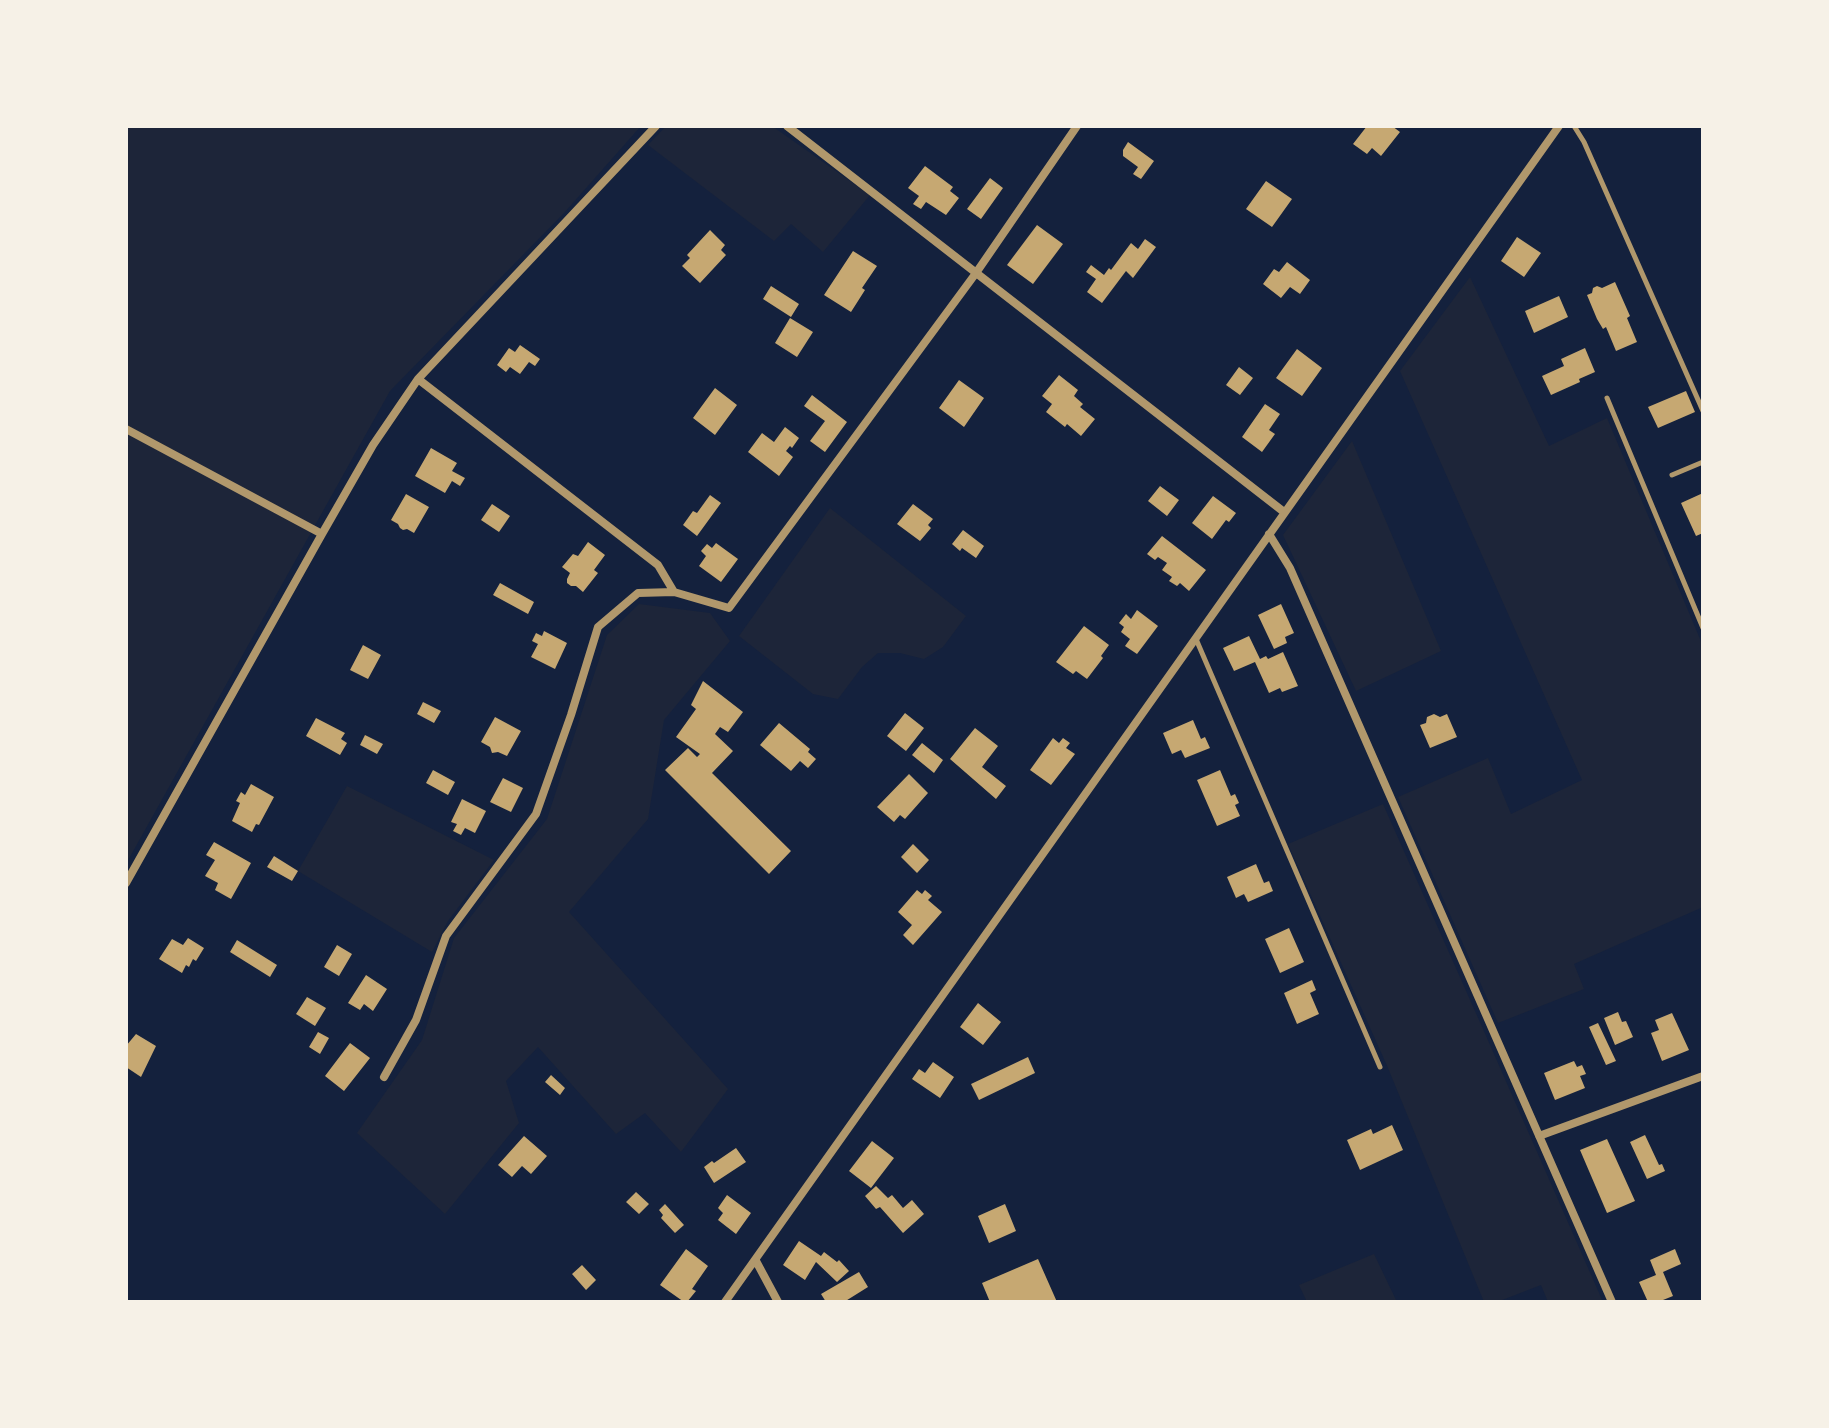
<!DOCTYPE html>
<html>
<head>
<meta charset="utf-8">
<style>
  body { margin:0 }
  #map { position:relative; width:1829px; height:1428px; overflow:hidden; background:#14213d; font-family:Overpass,sans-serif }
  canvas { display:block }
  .frame { position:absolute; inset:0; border:128px solid #f6f1e7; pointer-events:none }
</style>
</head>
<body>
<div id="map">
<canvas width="1829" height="1428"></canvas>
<div class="frame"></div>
</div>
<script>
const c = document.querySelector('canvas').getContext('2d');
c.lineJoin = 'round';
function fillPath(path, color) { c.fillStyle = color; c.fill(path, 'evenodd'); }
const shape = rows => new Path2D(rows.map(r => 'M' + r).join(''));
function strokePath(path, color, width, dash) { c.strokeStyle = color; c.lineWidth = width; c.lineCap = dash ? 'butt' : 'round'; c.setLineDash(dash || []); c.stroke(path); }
const green = shape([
  [126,126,641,126,564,213,390,391,126,864],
  [666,126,772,126,870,195,823,252,791,224,774,241,648,145],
  [1470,277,1549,446,1607,418,1703,646,1703,907,1574,964,1584,989,1498,1023,1398,797,1488,758,1511,814,1582,780,1400,371],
  [1352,441,1441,651,1356,691,1283,535],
  [830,508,966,616,943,647,924,659,900,653,878,653,862,667,838,699,813,694,739,636],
  [639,604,710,613,730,641,664,720,648,819,569,912,728,1089,681,1152,645,1113,616,1134,538,1047,506,1081,519,1123,445,1214,357,1133,422,1040,454,938,547,819,607,635],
  [347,786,494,860,448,921,432,952,298,871],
  [1383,804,1483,1029,1603,1302,1548,1302,1541,1285,1497,1302,1484,1302,1388,1068,1288,844],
  [1374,1254,1397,1302,1307,1302,1299,1285]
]);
const building = shape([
  [1367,126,1392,126,1400,132,1381,156,1372,148,1367,154,1353,144],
  [1128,142,1154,161,1141,179,1133,174,1138,167,1123,156,1123,150],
  [925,166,953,187,950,191,959,198,946,215,926,202,921,209,913,204,919,196,908,188],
  [990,178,1003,188,981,219,967,209],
  [1266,181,1292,199,1272,227,1246,209],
  [1037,225,1063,244,1033,284,1007,265],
  [710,230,725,245,721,250,726,255,700,283,682,266,690,258,687,255],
  [1517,237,1541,253,1524,277,1501,261],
  [1145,239,1156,247,1133,278,1126,271,1102,303,1087,292,1096,279,1086,272,1091,265,1104,275,1109,268,1111,270,1131,243,1138,249],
  [853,251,877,266,862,288,865,290,851,312,824,295],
  [1287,262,1310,280,1300,294,1290,287,1281,298,1263,284,1274,269,1279,272],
  [1615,282,1630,316,1627,318,1637,342,1616,351,1606,327,1603,329,1597,319,1587,295,1592,293,1593,288,1597,286,1602,288],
  [771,286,799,304,791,317,763,299],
  [1559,296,1568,317,1534,333,1525,311],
  [790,318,813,332,797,357,775,343],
  [520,345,540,359,535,366,529,362,520,374,510,367,506,372,497,365,509,348,515,352],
  [1585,348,1595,372,1579,379,1580,382,1551,395,1542,376,1564,366,1561,359],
  [1297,349,1322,368,1302,396,1276,378],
  [1239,367,1253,378,1240,395,1226,385],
  [1059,375,1078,390,1074,396,1083,404,1080,407,1095,419,1081,436,1067,424,1065,427,1046,412,1052,404,1042,396],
  [959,380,984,398,964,427,939,408],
  [715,388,737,405,715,435,693,418],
  [1686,391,1695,412,1658,428,1648,407],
  [812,395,847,422,825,452,810,441,825,421,804,406],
  [1265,404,1280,414,1269,430,1275,434,1262,452,1242,437],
  [785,427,799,438,792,448,790,446,786,451,793,457,779,476,748,452,762,433,774,442],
  [431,448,457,463,452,471,465,478,460,486,452,481,445,493,415,476],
  [1160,486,1179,500,1167,516,1148,501],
  [1703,493,1703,533,1696,536,1681,503],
  [406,494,429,507,414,533,407,529,403,530,400,528,398,524,391,520],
  [710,495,721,503,697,536,683,525,693,511,697,513],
  [1213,496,1236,513,1229,522,1226,520,1212,539,1192,523],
  [492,504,510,516,499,532,481,520],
  [913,504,933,519,928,525,931,528,920,541,897,524],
  [963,530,984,546,976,558,962,548,960,551,952,544],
  [1162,536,1206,570,1189,591,1180,583,1177,586,1169,581,1172,577,1162,570,1167,563,1158,557,1155,560,1147,554],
  [588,542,605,555,594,570,598,573,583,592,576,586,571,586,567,583,567,579,570,573,562,567,573,554,578,556],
  [716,543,738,559,721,582,699,566,706,556,701,551,707,544,712,548],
  [500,583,534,602,528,614,493,595],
  [1281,604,1294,633,1285,637,1287,643,1274,649,1258,615],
  [1137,610,1158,626,1137,654,1125,646,1130,639,1121,632,1124,627,1119,623,1126,614,1131,619],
  [1084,626,1109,645,1101,656,1103,658,1087,679,1076,671,1073,674,1056,662],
  [544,631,567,643,555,669,531,657,538,644,532,641,536,633,542,636],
  [1249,636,1260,659,1266,656,1268,659,1283,652,1298,686,1282,692,1280,688,1269,693,1255,662,1234,671,1223,648],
  [363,645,381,655,368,679,350,670],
  [703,681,743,712,728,732,720,727,715,734,733,751,712,773,791,851,769,874,665,770,688,748,697,757,700,754,676,737,696,709,691,705],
  [423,702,441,711,434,723,417,714],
  [905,713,924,728,906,751,887,736],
  [1434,714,1440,717,1447,714,1457,737,1430,748,1420,725,1426,723,1427,717],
  [495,717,521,731,507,756,498,752,492,753,490,747,481,742],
  [316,718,345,733,341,739,347,743,340,755,306,736],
  [1193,720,1201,739,1205,737,1210,748,1185,758,1181,750,1172,754,1163,733],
  [779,723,810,749,808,752,816,759,808,768,800,761,791,771,760,745],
  [975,728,998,746,982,767,1006,786,996,799,950,759],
  [365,735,383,744,377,754,360,745],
  [1053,738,1059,743,1063,738,1070,743,1066,748,1075,754,1051,785,1030,770],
  [922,743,943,760,934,773,912,755],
  [433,770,455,782,448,795,426,783],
  [1220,770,1231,796,1235,794,1239,803,1235,805,1240,816,1217,826,1197,780],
  [909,774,928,793,905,819,900,815,894,822,877,807],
  [503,778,523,788,511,812,490,802],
  [251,784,274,797,259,825,256,824,252,832,232,821,240,803,236,801,241,792,245,795],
  [462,799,486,811,475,833,465,828,461,835,453,831,457,824,451,822],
  [214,842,251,863,231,899,215,890,218,883,205,876,215,860,206,855],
  [913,844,929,860,917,873,901,857],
  [274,856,298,871,292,881,267,867],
  [1256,864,1264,883,1269,881,1273,891,1248,902,1244,894,1236,898,1227,877],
  [917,890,922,894,925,890,932,896,928,900,942,912,913,945,903,935,912,925,898,912],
  [1289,928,1304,962,1280,973,1265,939],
  [188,938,204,948,196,961,193,959,189,967,186,965,182,973,159,959,172,939,183,945],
  [237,940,277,965,270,977,230,952],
  [337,945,352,954,339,976,324,967],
  [366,975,387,989,373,1011,364,1004,360,1010,348,1003],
  [1312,980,1316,990,1310,993,1319,1014,1297,1024,1284,993],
  [307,997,326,1008,315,1026,296,1014],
  [978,1003,1001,1022,983,1045,960,1027],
  [1618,1012,1622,1022,1626,1021,1633,1037,1615,1045,1604,1018],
  [1672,1013,1689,1050,1662,1061,1651,1033,1659,1030,1655,1020],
  [1598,1023,1616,1061,1606,1065,1589,1027],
  [318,1032,329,1038,320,1054,309,1047],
  [136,1034,156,1046,141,1077,126,1067,126,1046],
  [350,1043,370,1058,344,1091,325,1076],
  [1028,1057,1035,1073,979,1100,971,1084],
  [1574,1061,1577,1067,1582,1065,1586,1074,1580,1076,1585,1088,1555,1100,1544,1073],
  [933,1062,954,1077,940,1098,912,1079,919,1069,925,1073],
  [551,1075,565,1088,560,1095,545,1082],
  [1392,1125,1403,1150,1360,1170,1347,1140,1371,1129,1373,1134],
  [1645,1135,1659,1165,1662,1164,1665,1171,1647,1179,1630,1142],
  [524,1136,547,1156,531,1174,522,1166,512,1177,498,1165],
  [1607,1139,1635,1201,1607,1213,1580,1150],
  [872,1141,894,1158,871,1188,849,1171],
  [736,1148,746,1162,714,1183,704,1167,712,1161,714,1163],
  [876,1186,888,1198,892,1195,903,1208,912,1200,924,1214,903,1233,880,1207,876,1209,865,1196],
  [636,1192,649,1204,639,1214,626,1202],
  [727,1195,751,1213,736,1234,718,1220,723,1213,718,1208],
  [665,1204,684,1225,675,1233,661,1218,663,1215,659,1210],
  [1005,1204,1016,1231,989,1243,978,1216],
  [799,1241,821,1256,824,1252,837,1262,839,1260,849,1271,837,1282,816,1262,805,1280,783,1265],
  [686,1249,708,1266,692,1289,696,1291,687,1302,684,1302,660,1285],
  [1675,1249,1681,1264,1663,1272,1673,1296,1658,1302,1648,1302,1639,1282,1656,1275,1650,1260],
  [1038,1259,1057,1302,990,1302,982,1283],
  [582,1265,596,1280,586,1290,572,1274],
  [859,1272,868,1287,844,1302,826,1302,821,1294]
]);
const service = shape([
  [1574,126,1584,142,1703,411],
  [1607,398,1703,628],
  [1672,475,1703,462],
  [1196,639,1380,1067]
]);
const minor = shape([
  [787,126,1284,512],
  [418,379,658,565,674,592],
  [126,429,322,534],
  [1269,534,1290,568,1612,1302],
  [126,883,322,534,373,445,418,379,656,126],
  [384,1077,416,1020,446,936,536,814,571,715,598,627,638,593,674,592,729,608,976,273,1077,126],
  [1539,1136,1703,1076],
  [756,1261,778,1302],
  [725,1302,1559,126]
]);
fillPath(green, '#1d2539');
fillPath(building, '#c6a872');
strokePath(service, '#b1986c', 5);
strokePath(minor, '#b1986c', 8);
</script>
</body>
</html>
